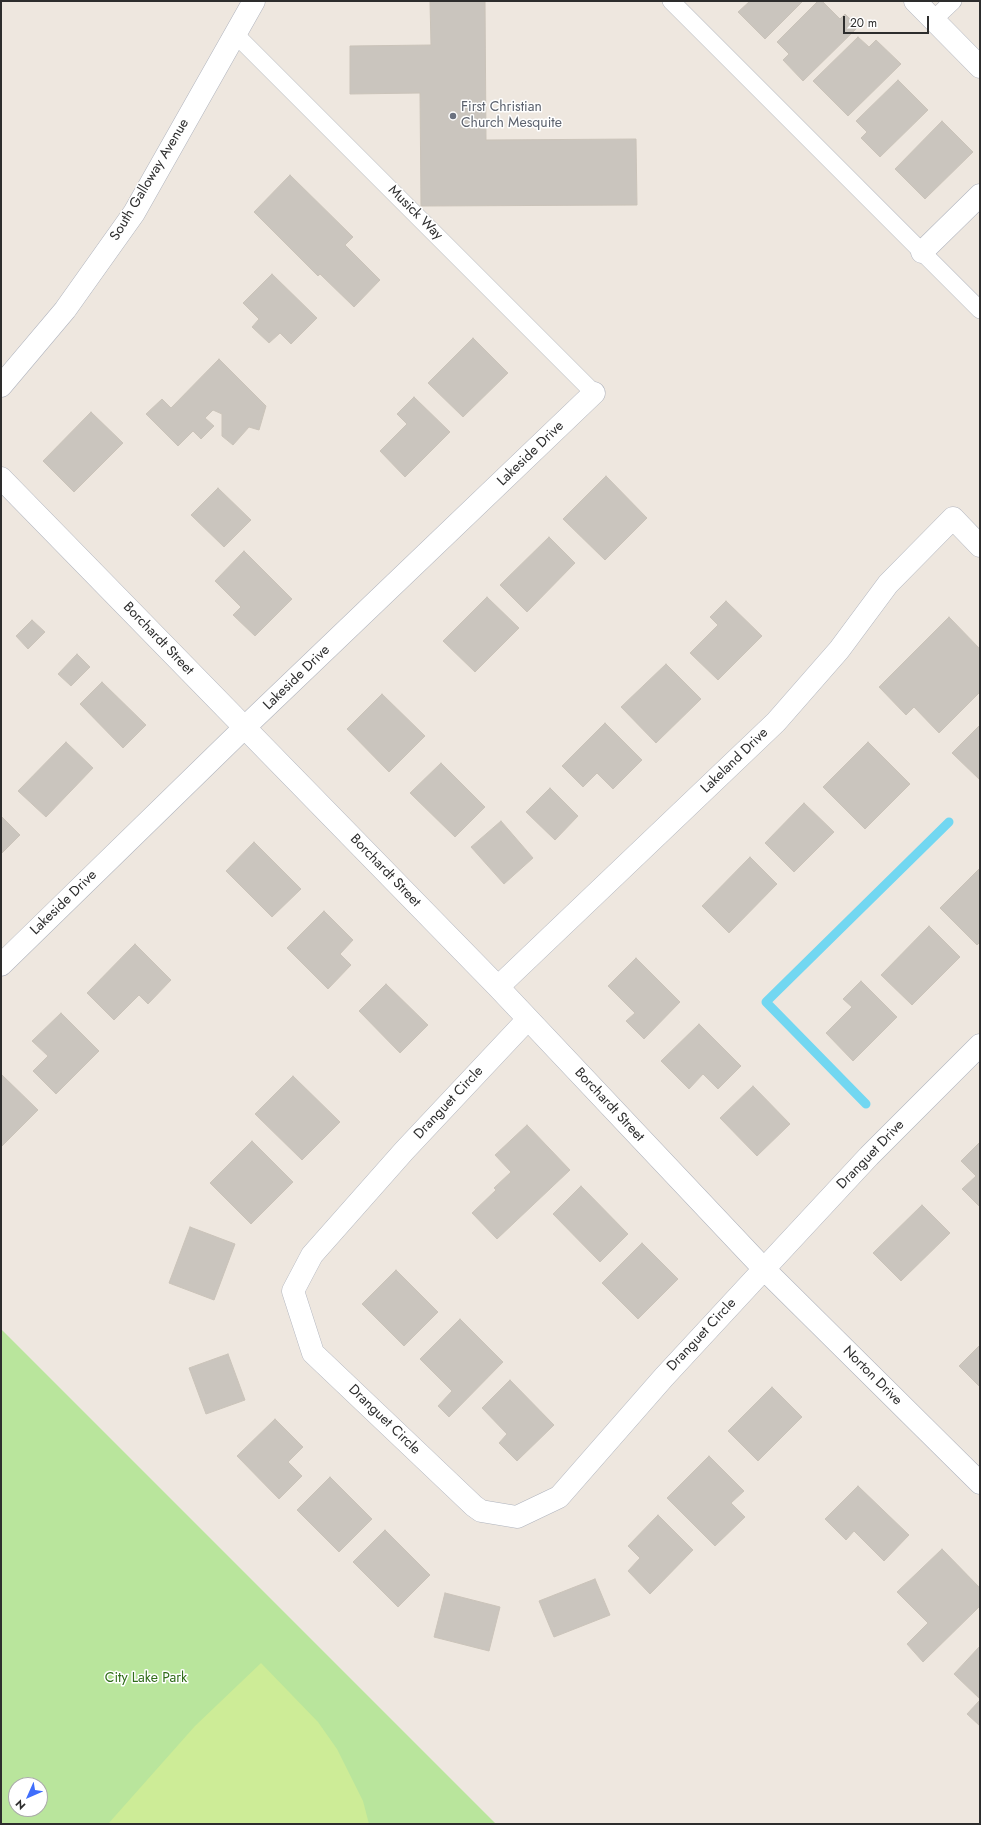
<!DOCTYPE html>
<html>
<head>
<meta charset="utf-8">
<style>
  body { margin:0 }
  #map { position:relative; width:981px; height:1825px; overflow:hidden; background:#eee7df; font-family:Jost,sans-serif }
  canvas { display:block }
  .frame { position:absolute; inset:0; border:2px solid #2d2d2d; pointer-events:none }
  .north { position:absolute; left:8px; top:1777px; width:40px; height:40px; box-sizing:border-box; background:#fff; border:1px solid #ababab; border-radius:50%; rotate:225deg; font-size:11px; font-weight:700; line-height:16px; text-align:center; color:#2d2d2d }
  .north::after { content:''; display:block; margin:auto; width:14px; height:18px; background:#3f6efc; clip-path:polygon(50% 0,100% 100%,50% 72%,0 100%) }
  .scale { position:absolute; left:843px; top:16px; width:86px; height:18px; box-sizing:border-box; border:2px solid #2d2d2d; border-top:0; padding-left:5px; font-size:12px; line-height:14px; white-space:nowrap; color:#2d2d2d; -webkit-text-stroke:3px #fff; paint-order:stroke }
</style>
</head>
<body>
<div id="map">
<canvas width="981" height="1825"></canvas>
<div class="frame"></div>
<div class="north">N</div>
<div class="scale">20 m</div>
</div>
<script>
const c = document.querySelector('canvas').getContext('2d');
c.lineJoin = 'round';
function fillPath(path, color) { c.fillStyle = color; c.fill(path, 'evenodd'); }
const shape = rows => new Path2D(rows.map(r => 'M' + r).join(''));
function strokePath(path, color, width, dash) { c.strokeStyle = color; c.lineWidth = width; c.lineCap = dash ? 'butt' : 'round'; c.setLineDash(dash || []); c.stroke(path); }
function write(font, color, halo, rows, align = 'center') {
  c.font = font + ' Jost,sans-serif'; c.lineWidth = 3; c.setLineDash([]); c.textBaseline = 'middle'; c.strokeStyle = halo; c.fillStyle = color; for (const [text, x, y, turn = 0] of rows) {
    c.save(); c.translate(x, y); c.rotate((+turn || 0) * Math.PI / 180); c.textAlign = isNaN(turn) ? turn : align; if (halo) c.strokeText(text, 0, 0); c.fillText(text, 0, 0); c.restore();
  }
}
const green = shape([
  [1,1329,496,1824,1,1824],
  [16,1785,40,1785,40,1809,16,1809]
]);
const pitch = shape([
  [261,1663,318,1722,337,1749,363,1801,369,1824,108,1824,195,1726]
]);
const stream = shape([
  [866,1104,766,1002,949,822]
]);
const building = shape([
  [430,1,485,1,486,140,636,139,637,205,421,206,420,93,350,94,350,46,431,45,430,1],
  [750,1,803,1,765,39,738,12,750,1],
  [818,1,822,1,840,19,845,14,858,27,803,81,783,60,789,54,777,42,818,1],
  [858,37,869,47,876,40,901,64,848,116,813,81,858,37],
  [898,80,928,110,880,157,861,138,867,132,856,121,898,80],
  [942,121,973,152,925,199,895,169,942,121],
  [290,175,353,237,345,245,380,280,354,307,320,274,318,276,254,212,290,175],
  [272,274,317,318,291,344,280,333,269,343,252,327,259,319,243,303,272,274],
  [473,338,508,373,463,417,428,383,473,338],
  [219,359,266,406,259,430,249,427,233,445,222,436,222,414,213,410,205,418,214,426,201,439,193,431,178,446,146,414,162,399,171,408,219,359],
  [414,397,450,432,405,477,380,451,407,424,397,414,414,397],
  [91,412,123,443,74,492,43,461,91,412],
  [606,476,647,518,605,560,563,519,606,476],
  [218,488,251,520,224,547,191,515,218,488],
  [549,537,575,563,527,612,500,585,549,537],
  [244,551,292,599,255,636,233,615,241,607,215,581,244,551],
  [487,597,519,628,475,672,443,641,487,597],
  [726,601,762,636,718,680,690,653,718,625,710,617,726,601],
  [949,617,980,649,980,692,939,733,914,707,906,715,879,687,949,617],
  [32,620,45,632,28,649,16,636,32,620],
  [77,654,90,667,71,686,58,674,77,654],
  [666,664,701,699,656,743,621,707,666,664],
  [102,682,146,725,123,748,80,704,102,682],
  [382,694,425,736,389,772,347,729,382,694],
  [605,723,642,760,613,789,597,773,583,787,562,766,605,723],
  [980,725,980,780,952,753,980,725],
  [66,742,93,768,46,817,18,791,66,742],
  [868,742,910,784,865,829,823,787,868,742],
  [441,763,485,807,455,837,410,793,441,763],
  [550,788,578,816,555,840,526,812,550,788],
  [804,803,834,832,794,872,765,843,804,803],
  [1,816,20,835,1,854,1,816],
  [501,821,533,858,504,884,471,847,501,821],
  [254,842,301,889,272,917,226,871,254,842],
  [750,857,777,884,729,933,702,906,750,857],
  [980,868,980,942,977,945,940,908,980,868],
  [324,911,353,940,340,954,351,965,328,989,287,948,324,911],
  [929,926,960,957,912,1005,881,975,929,926],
  [135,944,171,980,148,1004,139,995,114,1020,87,993,135,944],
  [636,958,680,1002,644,1039,626,1021,635,1013,608,986,636,958],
  [861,981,897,1017,853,1061,826,1033,852,1007,843,999,861,981],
  [386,984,428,1025,400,1053,359,1011,386,984],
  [61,1013,99,1051,56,1094,33,1071,48,1056,32,1041,61,1013],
  [699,1024,741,1066,718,1089,703,1074,689,1089,661,1061,699,1024],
  [1,1074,38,1110,1,1147,1,1074],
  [293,1076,340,1122,302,1160,255,1114,293,1076],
  [753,1086,790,1124,757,1156,720,1118,753,1086],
  [527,1125,570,1170,497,1239,472,1213,496,1190,494,1188,511,1172,495,1155,527,1125],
  [252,1141,293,1182,251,1224,210,1183,252,1141],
  [980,1142,980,1207,962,1189,976,1176,961,1161,980,1142],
  [581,1186,628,1234,600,1262,553,1214,581,1186],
  [922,1205,950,1233,901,1281,873,1253,922,1205],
  [190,1227,235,1244,214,1300,169,1283,190,1227],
  [642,1243,678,1279,638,1319,602,1283,642,1243],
  [396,1270,438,1312,404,1346,362,1304,396,1270],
  [460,1319,503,1362,449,1417,438,1406,452,1391,420,1359,460,1319],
  [980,1345,980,1387,959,1366,980,1345],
  [228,1354,245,1400,206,1414,189,1368,228,1354],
  [510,1380,554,1425,517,1461,499,1443,507,1434,482,1408,510,1380],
  [772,1387,802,1417,758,1461,728,1431,772,1387],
  [275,1419,303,1447,288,1462,302,1476,279,1499,237,1456,275,1419],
  [709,1456,744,1491,731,1503,745,1517,715,1546,667,1498,709,1456],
  [330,1477,372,1519,339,1552,297,1510,330,1477],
  [858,1486,909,1535,884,1561,854,1531,846,1540,825,1519,858,1486],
  [658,1515,693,1550,650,1594,628,1571,640,1558,628,1546,658,1515],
  [385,1530,430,1575,398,1607,353,1562,385,1530],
  [942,1549,980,1588,980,1606,923,1662,907,1644,928,1623,897,1592,942,1549],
  [595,1579,610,1615,554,1637,539,1601,595,1579],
  [445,1593,500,1607,489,1651,434,1637,445,1593],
  [980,1646,980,1699,954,1674,980,1646],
  [980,1700,980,1726,967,1714,980,1700]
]);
const service = shape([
  [671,1,980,310],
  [933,20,953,1],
  [235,34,594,393]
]);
const minor = shape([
  [915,1,980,67],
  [922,252,980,195],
  [1,478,498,987,764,1269,980,1483],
  [1,965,245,727,594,393],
  [498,987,776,722,839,650,888,584,953,518,980,546],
  [528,1019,404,1151,312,1255,293,1291,313,1353,474,1506,481,1511,517,1517,559,1497,664,1377,764,1269,869,1156,980,1045]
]);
const secondary = shape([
  [1,386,65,310,134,213,254,1]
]);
const markers = [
  [453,116,4,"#6b7280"]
];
const worshipNames = [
  ["First Christian",461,108],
  ["Church Mesquite",461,124]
];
const streetNames = [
  ["South Galloway Avenue",150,180,-59],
  ["Musick Way",415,213,45],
  ["Lakeside Drive",531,454,-44],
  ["Borchardt Street",158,639,46],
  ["Lakeside Drive",297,678,-44],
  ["Lakeland Drive",735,761,-44],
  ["Borchardt Street",385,871,46],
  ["Lakeside Drive",64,903,-44],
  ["Dranguet Circle",449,1103,-47],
  ["Borchardt Street",609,1105,47],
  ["Dranguet Drive",871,1155,-46],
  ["Dranguet Circle",702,1335,-47],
  ["Norton Drive",872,1376,45],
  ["Dranguet Circle",384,1420,44]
];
const parkNames = [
  ["City Lake Park",146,1679]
];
fillPath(green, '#b9e59c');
fillPath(pitch, '#cdec97');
strokePath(stream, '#72d7f1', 9);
fillPath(building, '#cac5be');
strokePath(building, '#cac3b9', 1);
strokePath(service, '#afb3bd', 18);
strokePath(minor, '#afb3bd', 23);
strokePath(secondary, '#afb3bd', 23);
strokePath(service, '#fff', 17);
strokePath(minor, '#fff', 22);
strokePath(secondary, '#fff', 22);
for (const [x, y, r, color] of markers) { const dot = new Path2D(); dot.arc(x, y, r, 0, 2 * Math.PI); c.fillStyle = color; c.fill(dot); strokePath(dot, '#fff', 1.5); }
write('14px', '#5b616d', '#fff', worshipNames, 'left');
write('14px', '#2d2d2d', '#fff', streetNames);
write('14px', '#306d1a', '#fff', parkNames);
</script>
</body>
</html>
